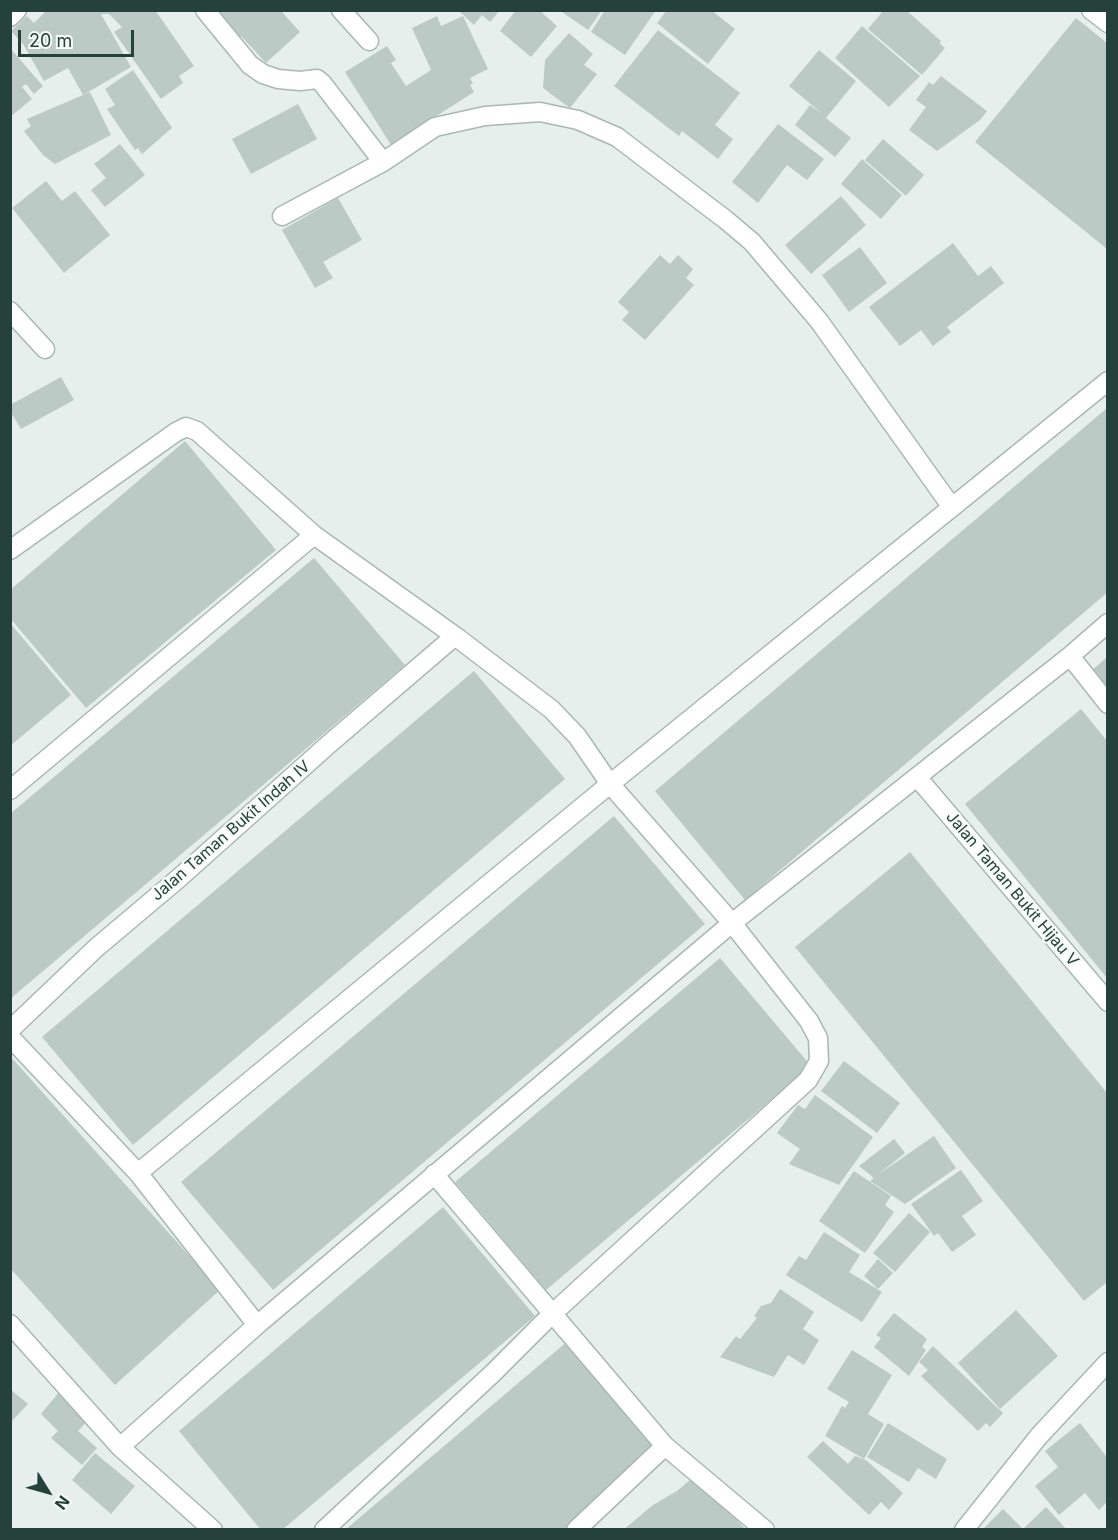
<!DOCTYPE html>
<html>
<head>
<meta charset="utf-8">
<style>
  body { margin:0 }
  #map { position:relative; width:1118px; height:1540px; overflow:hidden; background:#e6efeb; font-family:Inter,sans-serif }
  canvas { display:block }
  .frame { position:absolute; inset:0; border:12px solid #24423a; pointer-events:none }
  .north { position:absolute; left:18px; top:1462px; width:60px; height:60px; -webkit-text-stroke:4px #f7fbf9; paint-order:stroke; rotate:127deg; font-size:16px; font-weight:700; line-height:24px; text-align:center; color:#24423a }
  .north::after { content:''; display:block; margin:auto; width:21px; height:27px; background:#24423a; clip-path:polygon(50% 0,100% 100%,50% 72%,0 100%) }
  .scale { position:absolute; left:18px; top:30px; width:116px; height:27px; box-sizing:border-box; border:3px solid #24423a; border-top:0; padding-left:8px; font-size:18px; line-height:21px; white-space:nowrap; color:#24423a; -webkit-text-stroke:4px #f7fbf9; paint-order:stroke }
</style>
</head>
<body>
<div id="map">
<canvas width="1118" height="1540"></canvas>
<div class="frame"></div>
<div class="north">N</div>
<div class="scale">20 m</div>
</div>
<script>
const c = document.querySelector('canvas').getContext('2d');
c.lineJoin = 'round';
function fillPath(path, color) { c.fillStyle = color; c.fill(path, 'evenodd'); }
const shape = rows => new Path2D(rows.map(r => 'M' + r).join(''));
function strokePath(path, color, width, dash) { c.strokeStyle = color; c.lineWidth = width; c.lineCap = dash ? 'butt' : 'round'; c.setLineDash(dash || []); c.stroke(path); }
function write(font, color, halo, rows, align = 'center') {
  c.font = font + ' Inter,sans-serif'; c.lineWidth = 4.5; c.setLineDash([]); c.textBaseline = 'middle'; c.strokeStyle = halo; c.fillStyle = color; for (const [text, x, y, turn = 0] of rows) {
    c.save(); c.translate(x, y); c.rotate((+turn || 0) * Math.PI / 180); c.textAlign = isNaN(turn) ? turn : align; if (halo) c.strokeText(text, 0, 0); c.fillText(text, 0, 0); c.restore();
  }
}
const building = shape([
  [47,10,155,10,194,66,179,76,183,83,161,99,114,32,122,27,109,14,101,14,131,67,83,95,68,68,44,81,23,44,11,31,27,16,34,23],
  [213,10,280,10,300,32,266,63,241,36,238,38],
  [458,10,500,10,490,22,482,15,474,25],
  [516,10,539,10,557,26,531,57,500,31],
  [559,10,602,10,588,30],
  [605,10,656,10,625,55,591,32],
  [667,10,711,10,735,29,708,64,657,23],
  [884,10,906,10,941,41,940,44,945,48,922,75,868,29],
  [437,16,441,26,463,16,488,69,470,78,473,84,470,85,474,92,391,145,345,72,387,46,396,60,391,63,406,86,431,70,412,28],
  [1076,18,1107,43,1107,249,975,142],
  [862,26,920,76,889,107,835,58],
  [658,30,740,93,715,125,733,139,718,159,682,131,679,136,614,86],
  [569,33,593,54,584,65,597,74,570,108,543,88,545,60],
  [10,48,43,86,34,94,26,84,22,87,32,99,10,117],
  [819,50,856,81,826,118,851,138,835,157,795,125,810,105,824,115,789,86],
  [133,70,172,128,142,154,138,148,135,150,107,109,115,105,105,89],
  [941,76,987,111,980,120,937,151,909,130,926,107,916,100,929,82,933,85],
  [90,92,111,135,55,164,43,155,24,131,31,126,27,119],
  [298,104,317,139,251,174,232,139],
  [778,124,824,159,807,180,787,165,758,203,732,182],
  [883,139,924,175,906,196,865,160],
  [120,144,145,175,105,207,91,190,106,178,94,164],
  [862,159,902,195,881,219,841,184],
  [46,181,62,201,75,191,110,235,64,273,12,208],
  [841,196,866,225,811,274,785,245],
  [338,198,362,240,323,262,333,278,315,288,282,230],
  [953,243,978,276,991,266,1004,283,947,327,951,332,933,346,921,330,900,346,869,307],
  [860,247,887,283,849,312,822,275],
  [660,255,670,264,678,255,693,269,686,278,694,285,645,340,622,320,629,312,618,302],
  [61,377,74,400,21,429,10,411,10,405],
  [1107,408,1107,593,745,900,655,791],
  [185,441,276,550,86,708,10,618,10,590],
  [314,558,405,665,10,999,10,814],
  [10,623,71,695,10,746],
  [1107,657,1107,694,1090,672],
  [474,671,565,779,133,1145,42,1037],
  [1081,709,1107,741,1107,978,965,804],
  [614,816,705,924,273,1290,181,1182],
  [910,852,1107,1093,1107,1282,1084,1301,795,947],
  [720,958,811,1066,546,1290,455,1182],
  [10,1056,220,1290,115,1385,10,1268],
  [844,1061,900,1103,877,1133,821,1091],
  [815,1095,873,1137,839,1185,789,1164,800,1149,777,1133,798,1105,805,1109],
  [934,1136,956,1168,905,1204,870,1181,874,1178,859,1166,894,1139,905,1153,879,1174],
  [961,1170,983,1201,962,1216,976,1235,952,1252,938,1233,934,1236,911,1204],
  [854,1171,891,1196,885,1205,894,1212,865,1253,819,1221],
  [443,1207,535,1316,282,1530,261,1530,179,1431],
  [909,1213,930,1232,895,1272,873,1253],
  [824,1232,860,1255,849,1272,882,1292,862,1322,786,1275,799,1256,806,1260],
  [878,1259,893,1273,878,1289,864,1276],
  [780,1289,814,1312,803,1329,819,1340,804,1365,788,1355,774,1377,720,1357,736,1336,740,1339,757,1318,754,1316,761,1306,771,1303],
  [1016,1310,1058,1356,1000,1409,958,1363],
  [894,1313,927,1339,922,1347,926,1350,909,1376,874,1347,881,1338,876,1335],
  [569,1340,657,1446,563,1530,345,1530],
  [933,1346,1003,1413,990,1427,986,1423,978,1431,921,1376,928,1370,919,1362],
  [852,1350,892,1375,868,1414,884,1424,864,1459,825,1436,842,1406,845,1408,849,1402,827,1389],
  [10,1389,28,1404,10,1423],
  [59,1392,89,1419,78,1431,97,1448,82,1465,51,1438,58,1431,41,1414],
  [888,1423,947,1459,936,1479,918,1468,909,1482,867,1457],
  [1080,1423,1106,1456,1107,1455,1107,1502,1099,1510,1085,1493,1059,1515,1035,1486,1058,1467,1045,1451],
  [823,1441,848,1464,855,1456,866,1460,903,1493,889,1510,881,1502,869,1515,807,1457],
  [95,1453,135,1486,111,1514,72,1480],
  [696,1475,746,1530,623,1530,653,1505,677,1491],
  [1046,1507,1067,1530,982,1530,1003,1509,1023,1529]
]);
const street = shape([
  [205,10,250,65,263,74,278,79,300,81,317,79,322,83,383,162],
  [341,10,369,41],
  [1091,10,1108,23],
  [10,17,17,10],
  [282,216,383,162,435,127,485,116,540,112,578,120,617,137,726,220,752,242,819,321,951,506],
  [10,311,45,349],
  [10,550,176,432,186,427,197,431,314,535,455,636,551,709,577,736,610,784,732,923,809,1021,818,1038,819,1061,808,1080,552,1314,492,1374,324,1530],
  [1070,656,1108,704],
  [917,777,1108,1002],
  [10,790,314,535],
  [10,1030,96,948,179,878,329,744,455,636],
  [10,1037,138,1173,257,1325],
  [138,1173,610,784,1108,381],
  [434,1174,665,1446,765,1530],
  [10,1324,120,1447,213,1530],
  [120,1447,257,1325,732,923,1070,656,1108,623],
  [576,1530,665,1446],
  [964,1530,1039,1436,1108,1362]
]);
const streetNames = [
  ["Jalan Taman Bukit Indah IV",231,831,-41],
  ["Jalan Taman Bukit Hijau V",1012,889,50]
];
fillPath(building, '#bbcac4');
strokePath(street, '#a8b8b2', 21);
strokePath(street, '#fff', 18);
write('16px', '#24423a', '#f7fbf9', streetNames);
</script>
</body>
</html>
